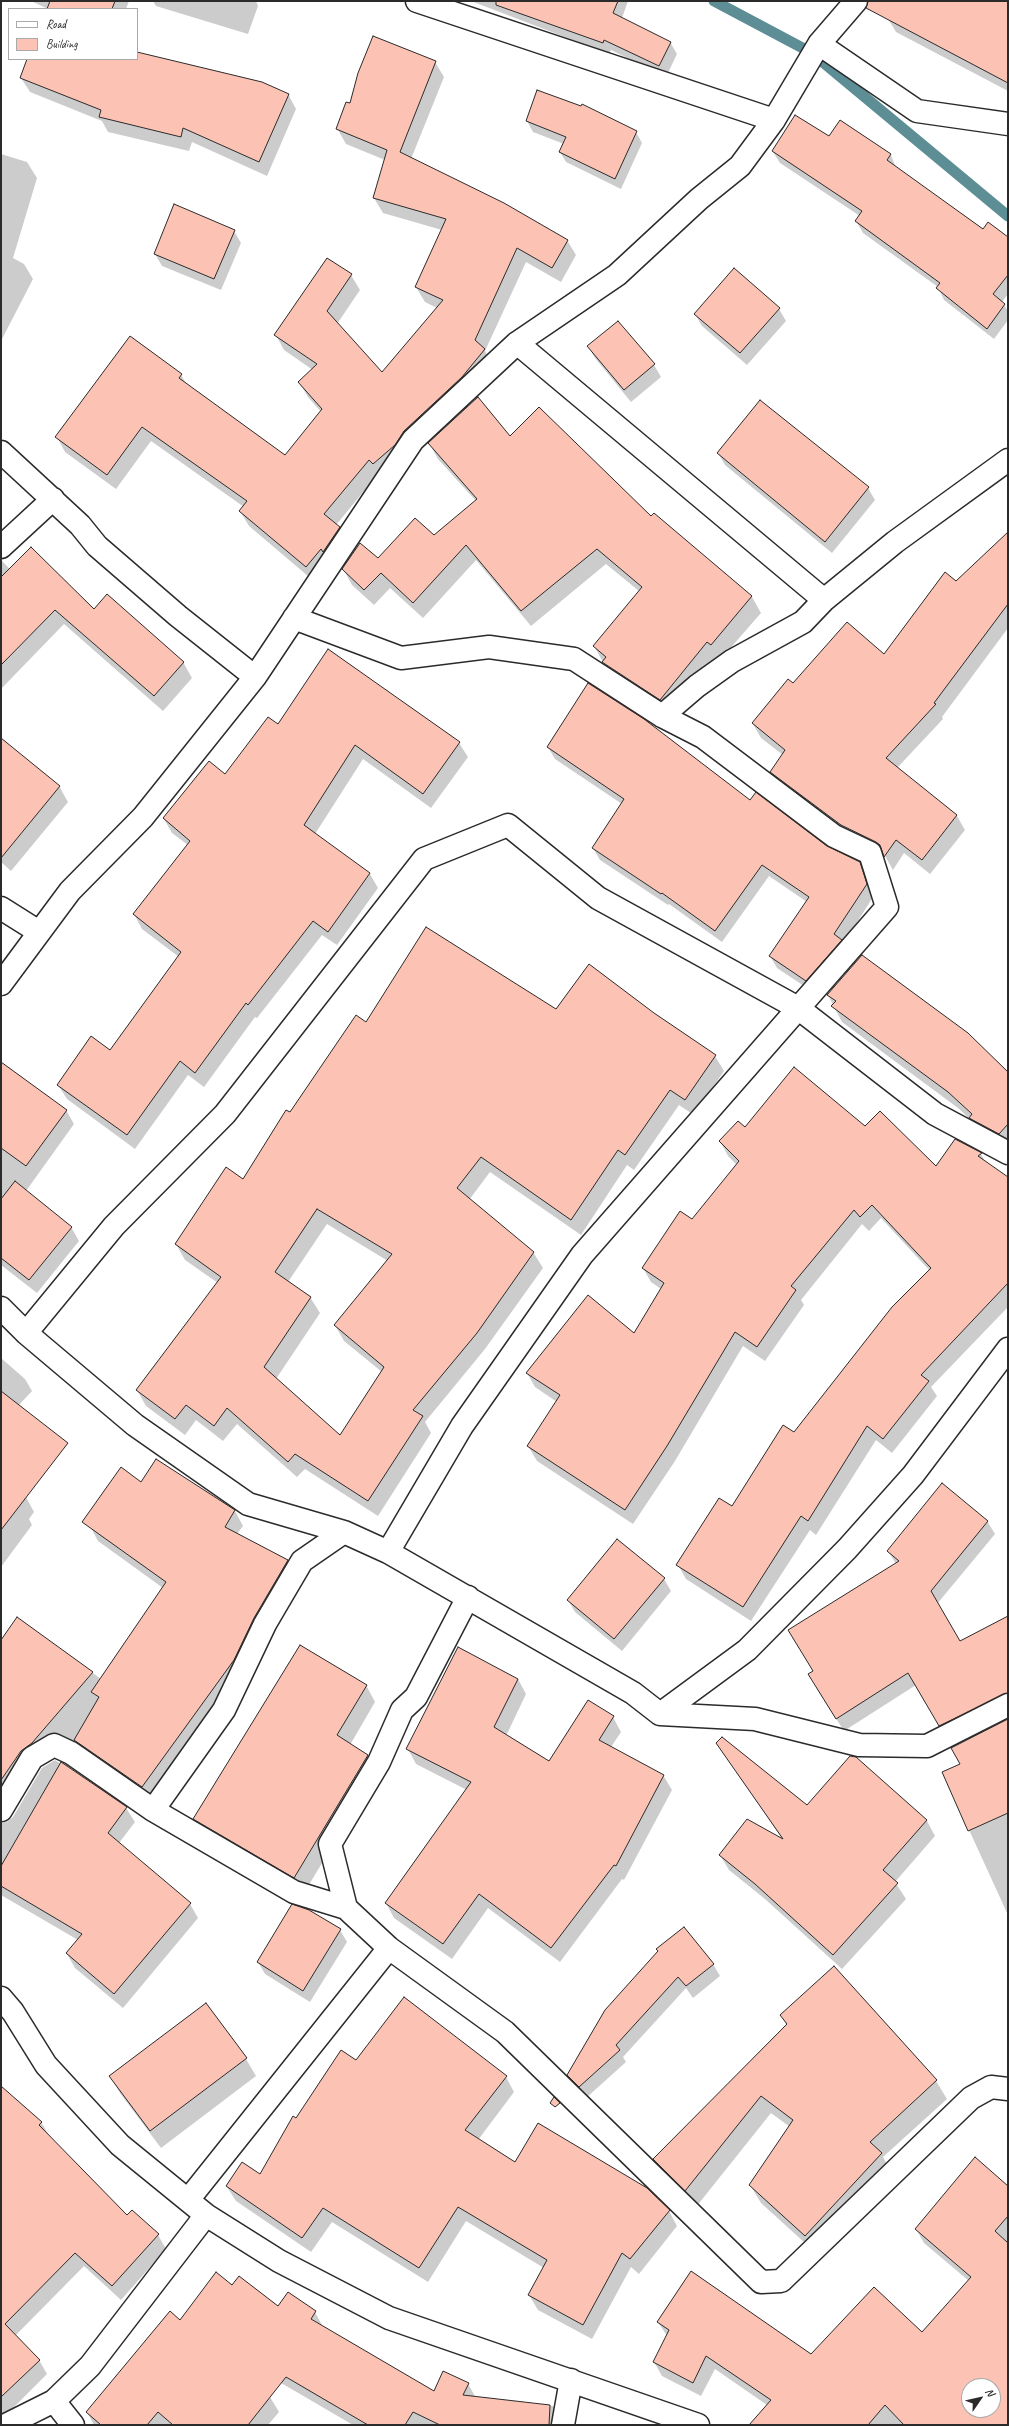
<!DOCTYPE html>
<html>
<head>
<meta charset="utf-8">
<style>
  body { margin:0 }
  #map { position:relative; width:1009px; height:2426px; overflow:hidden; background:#fff; font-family:Caveat,sans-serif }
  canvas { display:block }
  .frame { position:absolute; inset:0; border:2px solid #2b2b2b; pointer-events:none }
  .legend { position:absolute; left:8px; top:8px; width:130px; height:52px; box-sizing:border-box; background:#fff; border:1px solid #aaa; margin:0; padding:5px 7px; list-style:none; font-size:12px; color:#2b2b2b }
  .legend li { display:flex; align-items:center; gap:8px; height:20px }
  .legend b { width:20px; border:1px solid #aaa }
  .north { position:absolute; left:961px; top:2378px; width:40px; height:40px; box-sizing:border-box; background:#fff; border:1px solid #aaa; border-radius:50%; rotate:56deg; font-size:11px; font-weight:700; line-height:16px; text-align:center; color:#2b2b2b }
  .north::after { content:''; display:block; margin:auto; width:14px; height:18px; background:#2b2b2b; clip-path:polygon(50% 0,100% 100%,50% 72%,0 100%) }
</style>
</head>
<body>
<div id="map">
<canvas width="1009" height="2426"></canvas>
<div class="frame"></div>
<ul class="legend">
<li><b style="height:5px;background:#fff"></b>Road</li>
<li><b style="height:11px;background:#fcc2b3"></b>Building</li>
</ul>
<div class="north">N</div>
</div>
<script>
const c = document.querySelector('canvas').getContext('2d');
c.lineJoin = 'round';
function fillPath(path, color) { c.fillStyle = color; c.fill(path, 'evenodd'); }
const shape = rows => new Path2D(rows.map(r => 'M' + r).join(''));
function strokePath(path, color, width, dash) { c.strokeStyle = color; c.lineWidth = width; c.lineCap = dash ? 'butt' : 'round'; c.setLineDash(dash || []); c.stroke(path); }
const shadow = shape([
  [31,1,129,1,126,9,48,9],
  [153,1,256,1,258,6,248,34,156,6],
  [471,1,628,1,622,18,670,42,677,54,666,77,611,50,609,54],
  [898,1,1008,1,1008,91,896,32,888,19],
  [137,53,288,94,296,109,267,176,192,142,189,151,108,132,102,121,30,92,21,78,28,59,137,59],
  [435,62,444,77,411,159,567,240,576,255,561,282,526,262,485,351,493,365,378,474,336,525,348,542,315,582,249,526,240,511,244,507,151,441,116,489,65,452,57,437,181,375,187,385,285,456,321,412,308,397,299,382,313,370,284,350,276,335,351,275,360,290,337,324,382,374,437,308,425,302,416,287,442,230,383,213,374,198,385,160,346,144,337,128,351,104],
  [538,91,636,132,642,143,621,189,566,162,560,152,564,144,533,132,527,121],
  [840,122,891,155,896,168,983,230,1008,238,1008,294,1002,302,1008,311,1008,320,994,339,944,300,938,287,863,233,856,221,860,216,780,163,773,152,829,137],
  [1,154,27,162,37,178,13,258,24,264,33,279,1,341],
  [234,231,241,243,221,290,162,266,155,254],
  [779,309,786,321,747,365,702,326,695,314],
  [588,346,654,365,661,377,631,402,595,358],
  [510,437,651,517,654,514,752,597,761,613,720,660,716,657,669,715,612,678,594,646,639,591,606,564,531,626,476,560,423,618,390,588,374,605,352,585,343,569,378,560,434,536,476,501,438,459,429,443],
  [718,453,868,488,875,500,832,553,725,465],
  [1008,534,1008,628,942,717,943,719,897,768,957,816,965,830,930,874,904,853,893,870,885,856,850,839,779,786,771,772,783,755,761,738,753,724,793,684,884,655,956,582],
  [1,560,10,569,94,611,183,662,192,678,163,711,64,624,1,689],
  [328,650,459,743,468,757,431,808,363,759,315,834,370,874,378,888,337,945,322,935,257,1018,255,1017,204,1087,188,1075,135,1149,67,1099,58,1085,110,1052,179,957,142,929,134,914,188,845,172,833,164,819,225,775,278,725],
  [1,739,59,786,68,802,11,871,1,862],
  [548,747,751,801,826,847,859,863,866,875,873,897,813,992,777,968,770,956,807,902,769,876,722,942,669,904,668,905,600,860,593,848,622,804,555,759],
  [828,995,1008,1072,1008,1149,980,1134,972,1121,958,1108,842,1022],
  [556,1011,653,1014,715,1056,724,1071,694,1115,679,1105,634,1170,627,1165,581,1235,490,1172,469,1200,533,1252,543,1268,485,1349,425,1422,431,1433,378,1516,305,1469,297,1477,237,1424,223,1441,196,1420,185,1435,146,1406,137,1390,218,1283,185,1260,176,1244,243,1180,290,1113,367,1024],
  [327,1224,388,1261,335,1325,344,1341,382,1372,340,1437,276,1379,320,1313,310,1297,288,1282],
  [1,1068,66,1110,74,1124,26,1191,71,1227,79,1241,37,1293,1,1265],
  [865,1127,937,1168,981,1154,986,1163,1008,1178,1008,1307,931,1387,937,1396,892,1453,876,1440,816,1535,810,1530,751,1621,686,1579,678,1565,732,1508,930,1271,881,1218,869,1231,862,1224,801,1300,804,1305,765,1361,743,1346,675,1461,633,1524,537,1461,528,1446,557,1402,535,1387,527,1373,634,1335,661,1289,651,1282,643,1268,693,1220,737,1165,728,1156,720,1141,745,1129],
  [1,1358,25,1379,32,1391,4,1421,1,1418],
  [157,1460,235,1511,243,1526,237,1534,287,1561,295,1575,242,1675,150,1801,62,1747,29,1766,1,1813,1,1642,18,1618,101,1679,163,1588,98,1541,90,1526,141,1484],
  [1,1478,26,1497,34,1512,29,1519,32,1525,1,1567],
  [987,1521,995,1534,937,1604,960,1643,1008,1617,1008,1707,947,1738,916,1685,844,1731,816,1687,814,1671,896,1564,888,1551],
  [664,1579,671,1591,622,1651,575,1612,568,1600],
  [518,1679,526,1694,506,1736,549,1762,613,1717,621,1732,611,1747,663,1775,672,1790,624,1880,622,1879,560,1962,488,1908,452,1959,394,1918,386,1903,467,1790,416,1764,408,1749],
  [366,1685,375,1702,350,1745,368,1756,377,1772,304,1893,203,1835,194,1819],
  [1008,1720,1008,1915,943,1773,962,1764],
  [717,1743,807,1806,856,1758,927,1821,935,1836,895,1882,906,1899,842,1969,765,1899,729,1870,720,1855,783,1840],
  [55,1760,126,1808,135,1822,119,1843,190,1904,198,1918,123,2008,75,1968,67,1954,78,1940,1,1895,1,1822,7,1822,13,1817,42,1768],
  [340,1930,347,1942,310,2002,265,1974,258,1962],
  [657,1950,713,1964,720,1976,693,1998,686,1988,623,2057,626,2062,586,2098,575,2087,568,2075,658,1952],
  [834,1968,936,2081,947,2099,883,2157,891,2172,816,2253,761,2203,750,2185,790,2127,771,2113,696,2207,664,2177,654,2159,787,2026,781,2016],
  [206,2004,246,2059,256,2076,161,2148,120,2093,110,2076],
  [356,2061,506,2077,514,2092,478,2140,516,2164,669,2211,677,2226,639,2274,631,2267,592,2339,538,2310,529,2295,544,2268,466,2221,428,2282,332,2222,311,2252,236,2201,227,2187,260,2175,296,2119],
  [1,2087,41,2122,50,2137,127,2217,158,2235,166,2249,121,2300,84,2266,15,2336,39,2360,47,2374,2,2419],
  [1008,2187,1008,2425,767,2425,767,2405,715,2369,701,2396,662,2376,654,2362,667,2336,658,2322,811,2355,922,2333,969,2281,924,2243,916,2229],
  [969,2386,993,2386,993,2410,969,2410],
  [232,2286,279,2308,315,2312,323,2327,434,2392,468,2384,476,2398,553,2406,562,2421,561,2425,353,2425,235,2356,270,2397,279,2412,268,2425,94,2425,87,2412,180,2321]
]);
const stream = shape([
  [714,1,812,53,1008,216]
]);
const building = shape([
  [50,1,115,1,112,9,47,9,50,1],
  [496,1,618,1,613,13,671,42,659,66,604,40,603,43,496,5,496,1],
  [868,1,1008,1,1008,83,866,8,868,1],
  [373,36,436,61,400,152,504,203,568,240,552,268,517,248,475,340,485,349,462,377,404,431,395,445,373,464,369,460,324,514,340,527,323,552,321,549,306,567,239,511,247,501,142,427,107,475,55,437,130,336,182,374,179,378,285,455,322,409,298,382,317,364,274,335,327,258,352,274,327,311,382,372,443,300,415,287,446,219,373,198,387,150,336,129,346,102,350,103,358,73,373,36],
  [137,52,262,82,289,94,259,162,183,128,181,137,99,117,101,110,20,78,27,59,137,59,137,52],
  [537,90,581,106,582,104,637,131,615,179,559,152,566,137,526,121,537,90],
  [795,115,829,136,840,120,891,154,887,160,983,229,988,222,1008,237,1008,275,993,294,1005,304,987,329,936,288,940,283,855,221,862,211,772,151,795,115],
  [174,204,235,230,214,279,154,254,174,204],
  [734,268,780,308,740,353,694,314,734,268],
  [618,321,655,364,624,390,587,346,618,321],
  [478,397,510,436,539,407,651,516,654,513,752,596,711,645,707,642,660,700,602,662,606,657,593,646,642,587,597,549,521,611,466,545,413,603,381,573,364,590,342,569,360,543,378,558,415,518,434,535,477,499,428,443,478,397],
  [760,400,869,487,825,542,717,453,760,400],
  [1008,532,1008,604,934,703,936,704,886,758,957,815,922,860,896,840,884,857,880,845,876,842,841,825,770,772,785,750,752,723,788,679,793,683,847,622,884,654,945,572,956,581,1008,532],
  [31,547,94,609,107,594,184,662,154,696,55,610,1,665,1,577,31,547],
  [328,649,460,742,423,794,355,745,304,825,370,873,328,932,313,921,248,1005,246,1003,195,1073,180,1061,127,1135,57,1085,91,1036,110,1050,181,952,133,914,190,841,163,818,209,761,225,774,268,717,278,724,328,649],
  [588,683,644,719,750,800,756,792,827,846,860,862,867,884,834,934,842,940,806,981,769,956,809,897,762,865,715,931,662,893,661,894,592,848,624,799,547,747,588,683],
  [1,738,60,786,1,858,1,738],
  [426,927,556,1009,589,964,654,1013,716,1055,685,1100,670,1090,625,1155,618,1150,571,1220,481,1157,457,1188,534,1252,477,1333,413,1410,423,1416,368,1501,295,1454,288,1462,227,1408,214,1426,186,1405,175,1419,136,1390,221,1277,175,1244,226,1167,243,1179,286,1110,290,1112,356,1015,366,1022,426,927],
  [317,1209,392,1254,334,1325,384,1367,340,1435,264,1367,311,1297,275,1272,317,1209],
  [862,955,968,1033,1008,1072,1008,1124,999,1134,969,1118,972,1114,948,1092,831,1006,836,1001,827,995,862,955],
  [1,1062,67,1110,26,1166,1,1148,1,1062],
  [794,1067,865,1126,880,1111,936,1166,955,1139,982,1153,978,1156,1008,1177,1008,1283,921,1375,929,1381,883,1439,867,1426,808,1521,801,1516,743,1607,676,1565,719,1498,732,1506,783,1425,794,1432,892,1307,931,1268,872,1205,860,1217,854,1210,791,1286,796,1290,757,1347,735,1332,667,1446,625,1510,527,1446,560,1395,526,1373,588,1295,634,1333,664,1283,642,1268,680,1211,692,1219,739,1161,719,1141,738,1121,745,1127,794,1067],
  [15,1181,72,1227,29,1280,1,1258,1,1199,15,1181],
  [1,1391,68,1443,1,1530,1,1391],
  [156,1459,235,1510,225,1527,288,1560,254,1618,234,1660,142,1787,74,1740,99,1697,91,1692,166,1582,82,1522,121,1467,141,1482,156,1459],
  [942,1483,988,1521,931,1591,960,1641,1008,1616,1008,1693,939,1726,908,1673,836,1719,808,1674,813,1671,788,1630,899,1561,887,1551,942,1483],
  [617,1539,665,1578,614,1639,567,1600,617,1539],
  [17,1617,93,1672,32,1743,21,1751,1,1780,1,1640,17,1617],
  [300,1645,367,1685,337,1735,368,1755,294,1878,193,1819,300,1645],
  [458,1647,518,1679,494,1727,549,1761,588,1700,614,1716,599,1740,664,1775,616,1866,614,1865,551,1948,479,1894,443,1944,385,1903,471,1782,406,1749,458,1647],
  [1008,1719,1008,1813,968,1831,942,1772,960,1764,951,1748,1008,1719],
  [722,1737,807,1805,850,1756,856,1757,927,1820,883,1870,898,1883,833,1955,755,1884,719,1855,747,1819,783,1839,716,1743,722,1737],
  [61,1762,127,1807,108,1833,191,1903,114,1994,66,1953,82,1934,1,1886,1,1866,61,1762],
  [292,1904,309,1910,341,1929,303,1991,257,1962,292,1904],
  [684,1927,714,1964,686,1986,678,1977,616,2045,620,2050,579,2087,567,2075,605,2010,658,1951,656,1949,684,1927],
  [834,1966,937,2080,870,2142,882,2153,805,2236,749,2185,793,2120,761,2096,685,2191,653,2159,787,2024,780,2015,834,1966],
  [404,1997,507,2076,465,2130,515,2162,538,2123,647,2188,670,2210,630,2259,622,2253,583,2325,528,2295,547,2260,458,2207,419,2268,323,2208,302,2238,226,2186,242,2162,260,2174,293,2116,296,2118,341,2050,356,2060,404,1997],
  [206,2003,247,2058,150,2131,109,2076,206,2003],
  [1,2086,42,2122,39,2125,127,2215,132,2210,159,2234,112,2286,75,2253,5,2324,40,2360,1,2397,1,2086],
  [554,2097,560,2103,555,2107,550,2103,554,2097],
  [975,2157,1008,2186,1008,2216,995,2231,1008,2243,1008,2425,904,2425,885,2405,868,2425,749,2425,771,2400,706,2356,693,2383,653,2362,669,2330,657,2322,691,2271,811,2354,874,2287,922,2332,971,2277,915,2229,975,2157],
  [969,2386,993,2386,993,2410,969,2410,969,2386],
  [216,2272,232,2285,239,2276,278,2306,288,2292,316,2311,311,2319,434,2391,443,2371,469,2383,463,2395,550,2405,549,2425,440,2425,413,2412,405,2425,368,2425,286,2377,248,2425,173,2425,158,2412,147,2425,101,2425,86,2412,170,2311,180,2320,216,2272]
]);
const street = shape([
  [417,1,774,120],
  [819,44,917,111,1008,124],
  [517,343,824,600],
  [1,452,80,525,97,546,178,616,255,677],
  [1,547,53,499],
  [294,618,401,658,489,647,574,659,662,716,703,737,834,836,870,853,887,907,582,1255,462,1426,388,1552],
  [662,716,697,686,732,661,803,622,824,600,895,542,1008,460],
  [1,908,39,932],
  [1,984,70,891,143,817,255,677,413,440,517,343,617,275,699,199,740,166,774,120,819,44,856,1],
  [1,1308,26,1333,135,1425,248,1504,344,1532,388,1552,633,1693,660,1714,747,1650,847,1549,913,1475,1008,1349],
  [26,1333,114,1226,225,1114,424,859,508,825,598,898,798,1008,935,1114,1008,1153],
  [660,1714,755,1719,859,1745,927,1746,1008,1705],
  [1,1810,32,1758,54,1745,71,1753,153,1810,294,1892,346,1908,389,1948,505,2032,761,2282,781,2281,971,2098,991,2087,1008,2089],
  [153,1810,224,1710,265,1624,302,1561,344,1532],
  [346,1908,330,1844,379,1762,402,1710,416,1697,468,1597],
  [1,1998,13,2012,46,2065,120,2145,206,2215,279,2261,389,2318,698,2425],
  [188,2200,389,1948],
  [54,2401,73,2425],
  [6,2425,54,2401,90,2366,206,2215],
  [563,2425,571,2380]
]);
fillPath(shadow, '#0003');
strokePath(stream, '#5d8d95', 11);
fillPath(building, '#fcc2b3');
strokePath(building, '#2b2b2b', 1);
strokePath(street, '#2b2b2b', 25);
strokePath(street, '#fff', 22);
</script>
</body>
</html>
